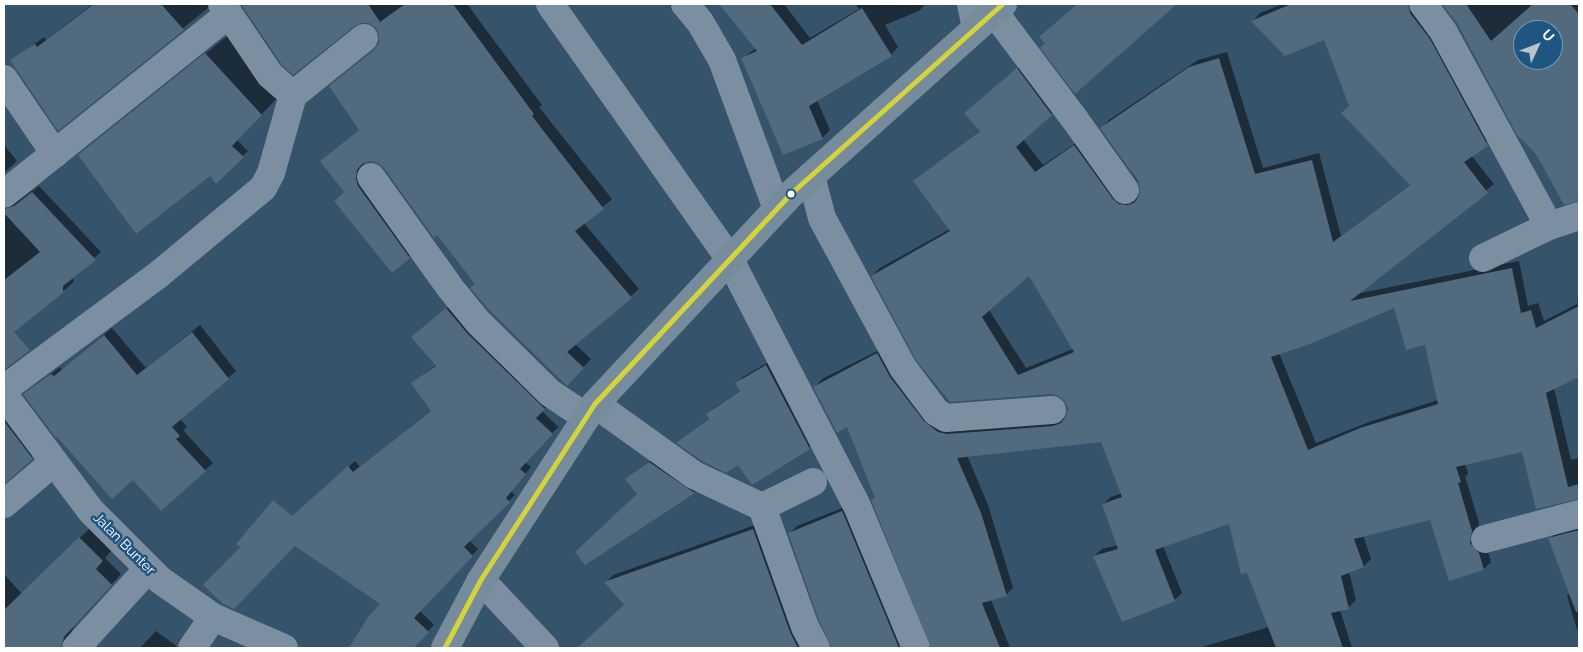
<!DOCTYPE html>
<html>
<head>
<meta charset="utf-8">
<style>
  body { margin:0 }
  #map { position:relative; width:1583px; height:652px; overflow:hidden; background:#35536b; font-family:Raleway,sans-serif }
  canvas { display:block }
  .frame { position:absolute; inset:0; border:5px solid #fff; pointer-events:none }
  .north { position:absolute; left:1513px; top:20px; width:50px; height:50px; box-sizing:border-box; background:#1f5681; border:1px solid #799ab3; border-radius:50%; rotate:47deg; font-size:14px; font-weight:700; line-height:20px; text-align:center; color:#fff }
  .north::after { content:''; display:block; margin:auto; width:18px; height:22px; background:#b8c3cb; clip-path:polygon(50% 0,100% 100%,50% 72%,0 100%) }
</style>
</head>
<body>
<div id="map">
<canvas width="1583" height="652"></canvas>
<div class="frame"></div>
<div class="north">U</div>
</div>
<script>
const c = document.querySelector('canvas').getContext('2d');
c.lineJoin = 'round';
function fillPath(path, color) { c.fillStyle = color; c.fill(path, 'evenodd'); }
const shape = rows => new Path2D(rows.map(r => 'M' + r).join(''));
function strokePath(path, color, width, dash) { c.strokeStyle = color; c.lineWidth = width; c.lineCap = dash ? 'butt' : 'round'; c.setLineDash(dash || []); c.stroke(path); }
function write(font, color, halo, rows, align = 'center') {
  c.font = font + ' Raleway,sans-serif'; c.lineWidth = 5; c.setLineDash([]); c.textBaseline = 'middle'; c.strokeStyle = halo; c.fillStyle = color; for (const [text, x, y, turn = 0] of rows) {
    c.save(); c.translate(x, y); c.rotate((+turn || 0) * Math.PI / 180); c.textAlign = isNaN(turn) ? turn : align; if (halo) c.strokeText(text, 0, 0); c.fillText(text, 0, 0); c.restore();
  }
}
const shadow = shape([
  [93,4,213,4,58,129,12,61,44,37,46,40],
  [242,4,467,4,542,105,539,107,612,199,584,223,639,289,575,344,591,359,567,384,476,284,385,167,378,161,369,160,364,162,363,170,417,249,409,257,345,192,321,161,360,129,331,86,378,47,381,36,377,27,370,22,362,21,283,64],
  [721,4,784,4,810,38,859,9,856,4,926,4,919,11,885,25,898,47,891,55,817,100,830,130,822,138,743,58,756,48],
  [1077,4,1175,4,1076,92,1047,43,1052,26],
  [1283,4,1417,4,1494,137,1471,155,1494,184,1356,294,1519,261,1528,306,1538,303,1544,321,1579,303,1579,375,1554,388,1571,460,1579,458,1579,499,1575,498,1523,450,1465,464,1468,474,1465,476,1479,523,1477,536,1486,545,1491,562,1484,569,1431,518,1363,535,1371,559,1364,566,1349,571,1356,600,1348,608,1340,610,1352,648,1199,648,1269,627,1229,522,1163,546,1182,593,1174,600,1094,556,1102,549,1118,545,1103,504,1111,497,1122,493,1102,440,967,455,988,505,1013,588,1006,595,991,600,1010,648,933,648,873,500,876,497,848,425,815,387,822,379,885,347,931,414,1062,418,1067,417,1069,409,1066,401,1060,395,1051,393,950,401,917,359,872,276,880,268,950,229,914,181,981,130,974,106,1025,62,1059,107,1023,139,1043,165,1082,139,1127,197,1135,198,1141,196,1142,188,1102,128,1109,120,1198,60,1227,52,1263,168,1319,153,1341,236,1411,184,1350,106,1324,39,1253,21,1260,13],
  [1029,274,1073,349,1026,368,989,310],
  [1394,306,1426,343,1438,400,1369,422,1316,443,1279,353],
  [1443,4,1579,4,1579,200,1567,202,1457,21],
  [1523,30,1553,30,1553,60,1523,60],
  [231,33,279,96,237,140,248,151,216,182,210,174,85,150],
  [4,145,17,161,4,173],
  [39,186,101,252,72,277,74,281,68,287,4,338,4,201,15,203],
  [453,303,551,402,542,411,558,427,525,462,531,467,511,491,515,495,469,540,478,549,420,611,434,625,413,648,350,648,369,618,382,604,282,526,355,461,360,467,432,410,413,383,436,365,419,331],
  [200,325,236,371,180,419,187,427,183,430,213,463,205,470,134,479,25,394,60,367,62,370,112,328,146,368],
  [772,360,815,441,809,448,739,463,678,443,710,418,708,414,714,408,741,390,737,383,743,377],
  [4,392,44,446,4,482],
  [658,455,702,484,695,492,586,563,639,493,626,479],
  [850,505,910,648,833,648,789,534,797,526],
  [761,523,812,648,753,648,744,636,730,648,578,648,626,604,606,582,613,575],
  [1579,525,1579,636,1567,596,1570,593,1550,539,1557,531],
  [90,528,112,550,105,558,121,574,74,626,71,633,71,641,64,648,20,648,17,645,14,648,4,648,4,574,22,594],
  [156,631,179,648,140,648]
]);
const building = shape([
  [94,4,161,4,184,30,58,131,10,60,35,44,37,47],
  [241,4,368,4,380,22,405,4,453,4,534,114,532,116,604,209,575,231,632,298,567,352,584,368,567,386,490,311,470,288,475,284,437,235,434,238,384,168,378,163,370,161,362,164,357,170,356,179,358,186,410,258,392,273,334,201,344,192,320,161,359,130,329,86,374,50,379,43,379,36,376,28,369,23,362,23,355,26,293,75,282,65],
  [719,4,770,4,802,45,862,8,892,56,809,106,823,139,783,155,741,58,757,51],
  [1077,4,1177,4,1075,94,1040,48,1045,43,1039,37],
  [1291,4,1408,4,1410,13,1430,39,1488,146,1464,162,1488,193,1350,301,1512,268,1521,313,1531,310,1536,328,1579,306,1579,377,1546,393,1568,487,1579,484,1579,499,1536,509,1522,452,1456,467,1461,482,1458,483,1472,531,1470,543,1479,553,1484,570,1449,581,1430,520,1354,539,1364,567,1341,576,1349,609,1331,613,1343,648,1276,648,1247,573,1241,574,1229,524,1155,550,1175,601,1122,622,1093,556,1118,549,1102,504,1122,497,1101,442,957,458,981,513,1007,596,982,603,1000,648,931,648,871,500,875,498,847,427,837,433,813,387,877,353,890,377,924,421,938,432,947,434,1053,426,1061,423,1066,416,1068,409,1065,401,1058,396,1051,394,950,402,916,360,871,276,950,231,913,181,980,131,964,113,1017,68,1052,115,1016,147,1035,172,1074,145,1113,199,1119,204,1127,205,1134,203,1139,196,1140,188,1138,181,1100,128,1189,67,1219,58,1255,174,1312,160,1333,242,1410,185,1341,113,1349,106,1324,40,1285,56,1251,21],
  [1029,276,1074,352,1018,375,982,317],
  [1394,308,1406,350,1425,345,1438,404,1360,428,1308,450,1271,357,1310,344],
  [1442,4,1466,4,1491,41,1533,4,1570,4,1579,14,1579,201,1564,205,1536,154,1517,135,1457,23],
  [1523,30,1553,30,1553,60,1523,60],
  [205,53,262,115,232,146,244,157,216,184,210,176,136,234,78,155],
  [32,192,96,260,63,286,63,293,14,332,30,350,4,370,4,280,40,252,4,213,4,209,14,206],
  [446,308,467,333,545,409,536,418,553,434,520,469,526,474,506,498,510,502,464,547,473,556,414,618,429,632,414,648,349,648,368,617,380,604,295,546,234,609,223,604,203,585,240,547,236,544,273,500,292,516,348,466,353,472,431,411,411,383,436,366,411,337],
  [192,332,229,379,172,427,180,436,176,439,206,471,161,511,133,480,112,499,57,437,56,438,23,394,51,374,54,376,104,335,137,375],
  [766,365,810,449,752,485,738,465,726,473,702,461,676,443,709,419,706,414,740,391,735,383],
  [4,421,33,459,4,484],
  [649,462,695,493,585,565,575,552,637,494,625,479],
  [842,511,843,513,899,648,832,648,819,621,788,533],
  [753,529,790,632,798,648,577,648,624,605,604,582],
  [1579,530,1579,612,1576,612,1548,538],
  [79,537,103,561,96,569,112,585,64,637,61,648,4,648,4,610]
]);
const minor = shape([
  [222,4,270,75,293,95,364,38],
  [550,4,729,258,857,506,916,648],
  [685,4,700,22,722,60,777,209],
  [971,4,976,28],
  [1423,4,1443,31,1549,226],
  [994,12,1076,121,1125,190],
  [4,79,55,154],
  [811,176,822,218,903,368,936,412,946,418,1052,410],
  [371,177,451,289,478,322,550,393,586,417],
  [4,194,229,14],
  [1483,258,1549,226,1579,216],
  [4,389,158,275,263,188,271,173,293,95],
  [4,395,91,511,160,580,213,617,284,648],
  [595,404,694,475,762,507],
  [813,482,762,507,805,627,816,648],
  [4,504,54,462],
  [1485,539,1579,514],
  [481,580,545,648],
  [76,648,148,569],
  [192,648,213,617]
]);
const secondary = shape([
  [445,648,481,580,595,404,791,194,1003,4]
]);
const bus1 = shape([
  [445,648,481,580,595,404,791,194,1003,4]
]);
const markers = [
  [791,194,4.5,"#fff"]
];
const streetNames = [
  ["Jalan Bunter",124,544,45]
];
fillPath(shadow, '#0007');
fillPath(building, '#516a7d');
strokePath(minor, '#7b8fa1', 28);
strokePath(secondary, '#768c9d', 28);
strokePath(bus1, '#d4d43a', 5);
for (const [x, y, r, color] of markers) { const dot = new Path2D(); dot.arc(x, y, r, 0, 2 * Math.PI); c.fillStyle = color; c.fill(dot); strokePath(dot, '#1f5681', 2); }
write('14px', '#fff', '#1f5681', streetNames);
</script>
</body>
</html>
